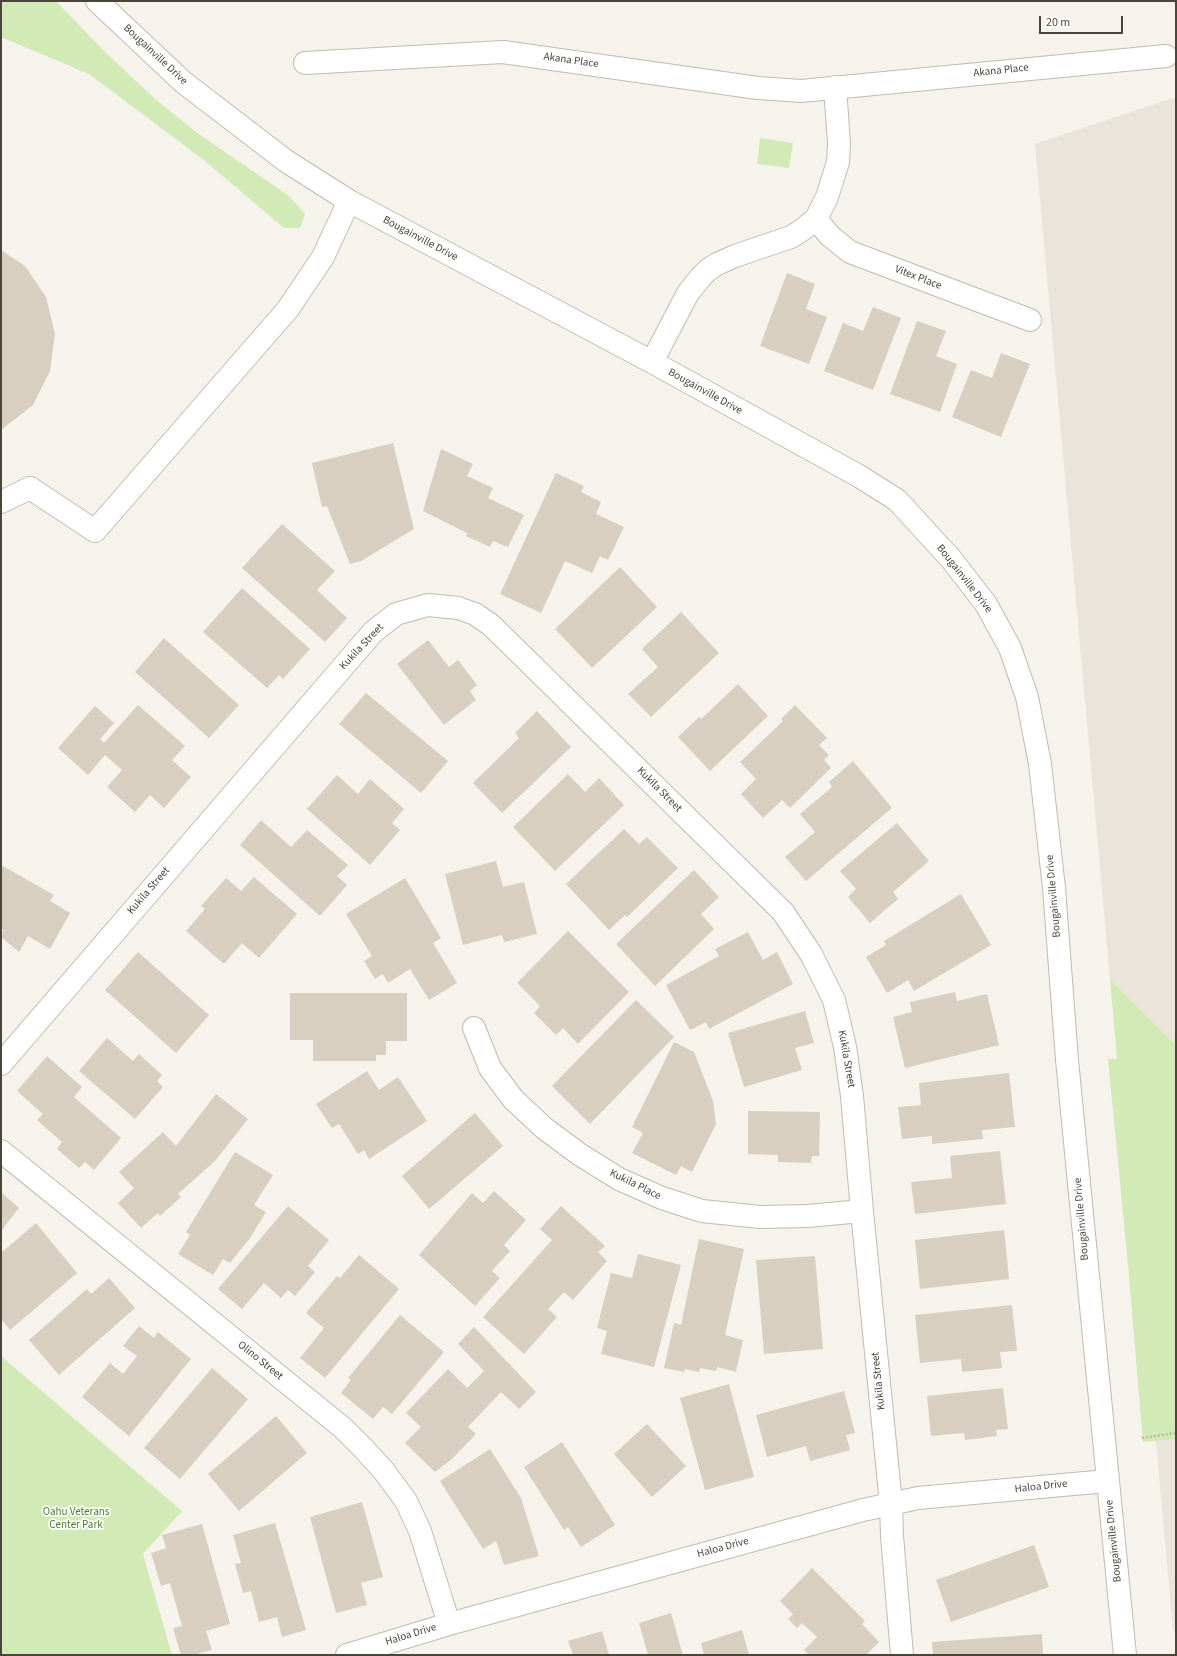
<!DOCTYPE html>
<html>
<head>
<meta charset="utf-8">
<style>
  body { margin:0 }
  #map { position:relative; width:1177px; height:1656px; overflow:hidden; background:#f6f3ec; font-family:"Source Sans 3",sans-serif }
  canvas { display:block }
  .frame { position:absolute; inset:0; border:2px solid #4b4439; pointer-events:none }
  .scale { position:absolute; left:1039px; top:16px; width:84px; height:18px; box-sizing:border-box; border:2px solid #4b4439; border-top:0; padding-left:5px; font-size:12px; line-height:14px; white-space:nowrap; color:#4b4439; -webkit-text-stroke:3px #fff; paint-order:stroke }
</style>
</head>
<body>
<div id="map">
<canvas width="1177" height="1656"></canvas>
<div class="frame"></div>
<div class="scale">20 m</div>
</div>
<script>
const c = document.querySelector('canvas').getContext('2d');
c.lineJoin = 'round';
function fillPath(path, color) { c.fillStyle = color; c.fill(path, 'evenodd'); }
const shape = rows => new Path2D(rows.map(r => 'M' + r).join(''));
function strokePath(path, color, width, dash) { c.strokeStyle = color; c.lineWidth = width; c.lineCap = dash ? 'butt' : 'round'; c.setLineDash(dash || []); c.stroke(path); }
function write(font, color, halo, rows, align = 'center') {
  c.font = font + ' "Source Sans 3",sans-serif'; c.lineWidth = 3.5; c.setLineDash([]); c.textBaseline = 'middle'; c.strokeStyle = halo; c.fillStyle = color; for (const [text, x, y, turn = 0] of rows) {
    c.save(); c.translate(x, y); c.rotate((+turn || 0) * Math.PI / 180); c.textAlign = isNaN(turn) ? turn : align; if (halo) c.strokeText(text, 0, 0); c.fillText(text, 0, 0); c.restore();
  }
}
const residential = shape([
  [1176,97,1176,1045,1110,979,1035,144],
  [1176,1439,1176,1630,1173,1630,1156,1441]
]);
const green = shape([
  [1,1,56,1,104,51,153,97,196,132,289,196,305,214,300,228,284,228,205,161,89,74,1,37],
  [760,138,793,143,789,168,757,164],
  [1110,979,1176,1045,1176,1439,1143,1442,1128,1265,1108,1059,1117,1059],
  [1,1356,182,1511,143,1554,172,1655,1,1655]
]);
const building = shape([
  [1,250,25,266,46,297,55,334,50,371,33,405,1,430],
  [787,273,815,284,806,309,827,317,809,364,760,346],
  [873,307,901,318,873,390,824,371,843,323,863,331],
  [917,321,946,331,936,356,957,364,940,412,890,394],
  [1001,353,1030,364,1001,437,952,417,971,370,992,378],
  [393,443,414,529,361,561,350,564,327,506,322,507,312,463],
  [441,449,473,464,467,476,493,488,488,498,524,515,508,547,493,541,490,547,466,536,467,533,423,511],
  [556,473,584,486,581,492,601,502,596,514,624,527,608,560,600,556,592,573,565,561,541,613,500,594],
  [282,524,335,571,317,590,347,618,325,642,242,568],
  [620,567,657,607,592,668,555,629],
  [242,588,310,649,283,679,279,675,267,688,203,632],
  [681,612,719,653,651,717,628,694,658,667,642,649],
  [164,638,239,705,209,738,135,672],
  [428,640,449,667,458,660,477,685,470,691,476,700,444,725,397,664],
  [738,684,768,716,710,771,678,737,699,717,701,719],
  [366,693,448,761,421,793,339,724],
  [138,705,185,746,172,760,191,777,164,808,150,795,135,812,107,787,122,770,105,755,88,775,58,748,95,706,114,723,100,739,104,743],
  [795,705,827,738,819,745,829,755,824,760,831,768,790,808,782,800,763,818,741,794,756,779,740,762,783,721,781,719],
  [537,711,571,747,502,813,473,783,519,738,515,733],
  [853,761,892,808,806,881,785,857,815,832,800,814,832,787,829,782],
  [568,774,585,792,599,778,624,805,555,871,513,827],
  [337,775,358,794,370,779,404,809,392,823,400,830,370,865,307,809],
  [261,820,291,847,307,830,348,865,337,876,347,885,320,916,240,845],
  [897,823,929,861,893,892,898,899,870,923,848,897,856,889,840,871],
  [624,829,639,844,647,837,678,868,627,917,625,915,609,930,566,884],
  [496,861,503,887,524,882,537,934,504,942,502,935,463,945,445,874],
  [1,865,54,895,50,901,70,913,50,949,28,936,19,952,1,937,1,934,4,930,1,929],
  [694,870,719,897,701,914,714,929,655,986,616,944],
  [254,877,297,914,259,958,242,943,224,964,186,931,205,909,201,906,226,878,241,891],
  [405,878,441,938,433,943,457,983,429,1000,410,969,388,983,383,974,375,979,364,961,372,956,346,914],
  [961,894,991,945,914,991,908,980,887,993,866,957,886,945,884,941],
  [568,931,629,992,578,1044,563,1028,556,1035,534,1013,540,1006,517,983],
  [748,932,763,960,777,952,793,984,709,1029,706,1022,690,1030,666,985,719,956,715,949],
  [138,952,209,1015,176,1053,105,990],
  [955,992,957,1001,987,994,999,1045,905,1068,893,1017,912,1012,910,1002],
  [290,993,407,993,407,1041,386,1041,386,1055,376,1055,376,1061,313,1061,313,1040,290,1040],
  [636,1000,674,1037,590,1124,552,1086],
  [805,1011,814,1043,795,1048,802,1070,744,1087,728,1033],
  [107,1038,133,1061,139,1054,162,1075,157,1081,163,1087,135,1119,79,1071],
  [674,1042,694,1052,713,1101,716,1124,692,1172,681,1166,676,1175,632,1153,643,1133,632,1127],
  [47,1056,82,1087,74,1097,121,1138,94,1170,85,1162,79,1168,57,1149,62,1142,37,1120,43,1114,17,1091],
  [367,1071,379,1090,398,1077,427,1121,369,1159,364,1150,358,1154,339,1124,332,1128,316,1104],
  [1009,1073,1015,1127,982,1130,983,1139,932,1144,932,1136,902,1139,898,1107,921,1105,919,1083],
  [216,1094,248,1119,215,1161,178,1194,181,1197,160,1216,158,1213,141,1228,118,1203,134,1188,119,1172,163,1132,176,1146],
  [748,1111,820,1112,819,1156,812,1156,811,1163,778,1162,778,1155,748,1154],
  [475,1113,503,1146,429,1209,402,1176],
  [1000,1151,1006,1204,915,1214,911,1182,952,1178,950,1156],
  [235,1152,273,1175,254,1205,266,1212,250,1238,230,1263,223,1259,213,1275,178,1254,190,1235,186,1232],
  [494,1191,526,1220,504,1245,510,1251,492,1271,500,1278,475,1306,419,1255,472,1193,483,1203],
  [1,1192,19,1208,1,1231],
  [288,1206,329,1240,308,1266,315,1272,295,1296,288,1290,281,1298,264,1283,242,1309,218,1289],
  [561,1206,605,1246,598,1252,607,1261,573,1300,564,1292,548,1309,557,1317,524,1354,483,1317,552,1240,540,1229],
  [36,1223,77,1273,10,1330,1,1319,1,1253],
  [1004,1230,1009,1279,920,1289,915,1240],
  [699,1239,744,1249,725,1335,743,1340,736,1372,717,1367,716,1371,700,1368,699,1372,685,1369,684,1372,664,1368,674,1323,681,1325],
  [638,1254,681,1265,654,1367,601,1354,607,1331,597,1328,611,1273,632,1278],
  [359,1255,399,1289,325,1378,300,1358,324,1328,306,1313,337,1276,340,1278],
  [815,1256,823,1349,764,1354,756,1260],
  [109,1278,135,1308,59,1375,29,1340,87,1289,91,1294],
  [1012,1305,1017,1351,1000,1352,1002,1368,962,1372,961,1359,920,1363,915,1315],
  [400,1315,444,1352,392,1414,383,1407,373,1419,341,1393,351,1380,348,1378],
  [139,1326,154,1338,158,1332,191,1359,129,1436,82,1397,110,1363,123,1374,137,1356,123,1346],
  [474,1327,536,1392,519,1409,501,1392,468,1427,476,1434,452,1459,435,1472,405,1443,421,1427,406,1413,448,1369,467,1388,484,1371,458,1344],
  [212,1368,248,1399,180,1479,144,1448],
  [729,1384,754,1477,705,1490,680,1398],
  [1003,1388,1008,1429,996,1430,997,1436,965,1440,964,1433,931,1436,927,1396],
  [844,1391,855,1433,846,1435,850,1450,810,1461,806,1446,767,1457,756,1415],
  [276,1416,307,1453,239,1511,208,1474],
  [647,1424,686,1466,652,1497,614,1454],
  [562,1442,615,1525,581,1547,568,1527,564,1530,524,1467],
  [490,1449,521,1498,539,1556,504,1565,496,1541,483,1549,440,1481],
  [362,1502,383,1577,361,1583,367,1605,336,1613,310,1517],
  [275,1523,306,1630,282,1637,277,1617,259,1622,251,1591,243,1593,235,1564,241,1563,233,1535],
  [202,1524,230,1624,206,1631,212,1650,193,1655,181,1655,173,1628,182,1626,170,1583,161,1586,151,1553,166,1548,162,1535],
  [1034,1545,1049,1587,951,1622,936,1580],
  [812,1568,865,1621,862,1624,879,1642,866,1655,809,1655,804,1650,817,1637,802,1623,797,1628,788,1619,793,1614,780,1601],
  [671,1613,683,1655,648,1655,639,1623],
  [742,1630,749,1655,704,1655,701,1643],
  [602,1631,609,1655,573,1655,568,1641],
  [1042,1634,1043,1655,933,1655,932,1642]
]);
const path = shape([
  [1142,1438,1176,1433]
]);
const minor = shape([
  [97,1,183,82,286,161,349,201,652,362,859,476,897,500,951,559,986,604,1010,648,1027,697,1040,764,1054,888,1067,1060,1125,1655],
  [305,63,503,52,758,88,801,91,1166,56],
  [816,219,830,236,850,252,1030,320],
  [652,362,688,293,701,277,708,270,717,264,735,256,791,237,802,230,816,219,827,197,838,162,839,143,835,87],
  [1,502,30,488,95,531,288,309,323,257,349,201],
  [474,1028,490,1068,513,1099,544,1128,579,1154,619,1179,662,1198,702,1211,760,1217,807,1216,862,1211],
  [1,1064,373,632,396,614,428,605,458,608,475,614,491,625,783,912,811,954,834,1000,845,1047,852,1096,862,1211,891,1504,892,1536,902,1655],
  [1,1151,343,1428,363,1448,384,1471,406,1501,420,1531,449,1624],
  [347,1655,449,1624,863,1510,918,1498,1107,1481]
]);
const streetNames = [
  ["Bougainville Drive",155,55,43],
  ["Akana Place",571,61,8],
  ["Akana Place",1001,71,-6],
  ["Bougainville Drive",420,239,28],
  ["Vitex Place",918,278,21],
  ["Bougainville Drive",705,392,29],
  ["Bougainville Drive",964,579,52],
  ["Kukila Street",362,647,-47],
  ["Kukila Street",659,790,45],
  ["Kukila Street",149,891,-49],
  ["Bougainville Drive",1054,896,-95],
  ["Kukila Street",846,1059,80],
  ["Kukila Place",635,1185,26],
  ["Bougainville Drive",1082,1219,-95],
  ["Olino Street",260,1361,39],
  ["Kukila Street",879,1381,-96],
  ["Haloa Drive",1041,1487,-6],
  ["Bougainville Drive",1114,1541,-96],
  ["Haloa Drive",723,1548,-15],
  ["Haloa Drive",411,1635,-17]
];
const parkNames = [
  ["Oahu Veterans",76,1513],
  ["Center Park",76,1526]
];
fillPath(residential, '#eae5da');
fillPath(green, '#d2eab5');
fillPath(building, '#d8cfc1');
strokePath(minor, '#c2bbae', 24);
strokePath(path, '#c4b79f', 2.5, [2, 2]);
strokePath(minor, '#fff', 22);
write('11px', '#4b4439', '#fff', streetNames);
write('11px', '#4a7f2a', '#fff', parkNames);
</script>
</body>
</html>
